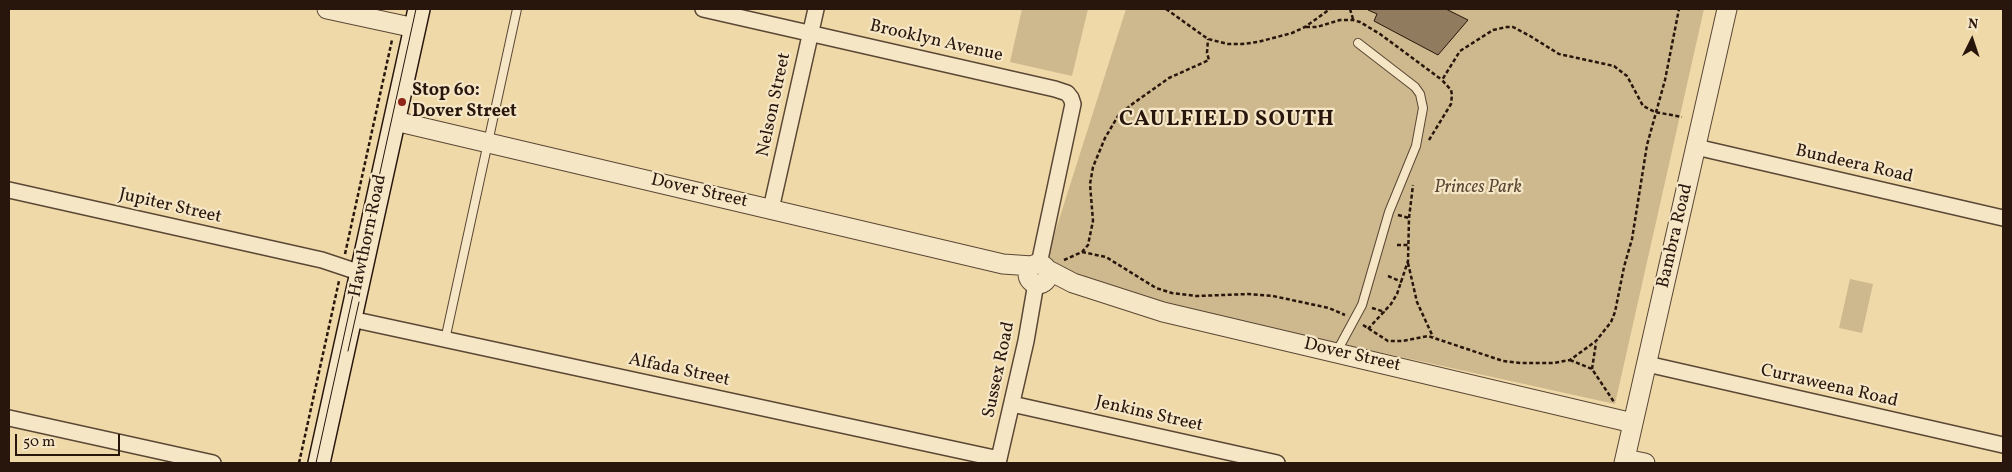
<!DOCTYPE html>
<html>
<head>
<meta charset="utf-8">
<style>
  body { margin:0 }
  #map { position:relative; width:2012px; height:472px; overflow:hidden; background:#f0d9a8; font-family:Vollkorn,serif }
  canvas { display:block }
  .frame { position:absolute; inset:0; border:10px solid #28160d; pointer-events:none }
  .north { position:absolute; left:1947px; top:15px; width:50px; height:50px; -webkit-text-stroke:4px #f5e6c6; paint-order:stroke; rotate:4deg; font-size:14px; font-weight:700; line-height:20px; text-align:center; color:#28160d }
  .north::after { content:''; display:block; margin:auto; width:18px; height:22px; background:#28160d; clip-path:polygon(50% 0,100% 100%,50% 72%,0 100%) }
  .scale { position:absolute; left:15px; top:434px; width:105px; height:22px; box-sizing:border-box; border:2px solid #28160d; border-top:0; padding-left:6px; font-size:15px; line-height:18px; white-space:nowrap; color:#28160d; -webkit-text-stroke:4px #f5e6c6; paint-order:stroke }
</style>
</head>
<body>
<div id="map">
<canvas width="2012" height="472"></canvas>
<div class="frame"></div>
<div class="north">N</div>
<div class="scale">50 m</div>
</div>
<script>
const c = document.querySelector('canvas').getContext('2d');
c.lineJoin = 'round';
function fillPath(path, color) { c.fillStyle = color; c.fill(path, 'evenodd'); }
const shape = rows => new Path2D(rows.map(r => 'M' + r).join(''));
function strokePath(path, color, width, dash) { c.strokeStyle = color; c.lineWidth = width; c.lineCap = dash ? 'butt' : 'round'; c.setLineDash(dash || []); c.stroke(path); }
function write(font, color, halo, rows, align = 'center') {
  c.font = font + ' Vollkorn,serif'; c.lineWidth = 4.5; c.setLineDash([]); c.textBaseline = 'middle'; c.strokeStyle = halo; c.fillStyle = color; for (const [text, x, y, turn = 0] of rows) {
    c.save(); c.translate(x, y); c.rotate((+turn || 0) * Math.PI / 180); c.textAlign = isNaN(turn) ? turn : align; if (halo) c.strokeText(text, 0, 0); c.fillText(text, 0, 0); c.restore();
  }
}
const green = shape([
  [1022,9,1088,9,1072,76,1010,62],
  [1126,9,1704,9,1615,404,1165,305,1063,272,1052,265,1050,259,1050,248],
  [1850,279,1873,284,1862,333,1839,328]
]);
const building = shape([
  [1369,9,1446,9,1468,20,1438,55,1374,21,1377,14,1368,10,1369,9]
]);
const path = shape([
  [1166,9,1208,39,1228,44,1242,44,1258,42,1292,33,1305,27,1330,9],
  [1350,9,1353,19],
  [1306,27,1317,27,1340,20,1353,20,1360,22,1380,34,1442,80],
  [1429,140,1451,104,1452,95,1451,90,1442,80,1460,51,1493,30,1507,27,1513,27,1530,36,1559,54,1614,66,1627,76,1643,106,1655,112,1682,117],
  [1398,215,1409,218],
  [1397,245,1408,245],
  [1082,252,1106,257,1156,288,1172,293,1196,296,1248,294,1273,296,1329,308,1345,315],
  [345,254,392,40],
  [1064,260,1082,252,1088,245,1093,221,1090,184,1093,167,1105,138,1118,116,1131,105,1169,78,1209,60,1207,53,1208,39],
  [1408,263,1417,302,1433,337],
  [1388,276,1402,282],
  [1372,308,1385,312],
  [1363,325,1388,341,1402,341,1428,336,1503,361,1521,363,1554,363,1570,360,1596,341,1611,322,1615,312,1624,267,1632,239,1647,145,1665,80,1679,9],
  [1368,329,1391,304,1397,294,1408,261,1409,218,1413,185],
  [1570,360,1592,369,1614,402],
  [1592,369,1596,343],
  [299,463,339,281]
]);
const service = shape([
  [445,340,517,9],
  [1336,353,1362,305,1389,212,1416,146,1423,108,1420,94,1415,87,1358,43]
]);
const minor = shape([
  [703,9,1055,89,1067,93,1071,98,1073,104,1039,264],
  [1696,147,2003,218],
  [9,190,322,260,361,273],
  [771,209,816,9],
  [351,319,999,459],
  [1647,364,2003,445],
  [1012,404,1277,463],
  [9,418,213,463],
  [998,463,1026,341,1036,283]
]);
const tertiary = shape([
  [327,9,415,28],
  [395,121,1003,264,1032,266],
  '1028 274a10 10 0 1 1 20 0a10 10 0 1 1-20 0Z',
  [1048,270,1073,283,1163,312,1633,423],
  [1625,459,1645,463],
  [1624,463,1727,9]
]);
const secondary = shape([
  [319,463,419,9]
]);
const tram = shape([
  [348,351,359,302],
  [316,463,416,9]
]);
const markers = [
  [402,102,5,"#8f2418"]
];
const streetNames = [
  ["Brooklyn Avenue",936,42,13],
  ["Nelson Street",775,105,-78],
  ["Bundeera Road",1854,165,13],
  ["Dover Street",699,192,13],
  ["Jupiter Street",170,207,13],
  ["Hawthorn Road",369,236,-78],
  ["Bambra Road",1676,236,-77],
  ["Dover Street",1352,356,13],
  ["Sussex Road",1000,370,-78],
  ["Alfada Street",679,371,12],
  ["Curraweena Road",1829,387,13],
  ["Jenkins Street",1149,415,13]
];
const poiNames = [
  ["Stop 60:",412,92],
  ["Dover Street",412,113]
];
const parkNames = [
  ["Princes Park",1478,189]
];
const districtNames = [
  ["CAULFIELD SOUTH",1227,121]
];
fillPath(green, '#ceb88e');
fillPath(building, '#907b5e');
strokePath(building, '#28160d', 1);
strokePath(service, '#5a4734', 10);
strokePath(minor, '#5a4734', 18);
strokePath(tertiary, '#5a4734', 21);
strokePath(secondary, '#28160d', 24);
strokePath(path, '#28160d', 2.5, [4, 2.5]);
strokePath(service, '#f5e6c6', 8);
strokePath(minor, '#f5e6c6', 15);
strokePath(tertiary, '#f5e6c6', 19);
strokePath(secondary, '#f5e6c6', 21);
strokePath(tram, '#28160d', 1);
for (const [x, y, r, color] of markers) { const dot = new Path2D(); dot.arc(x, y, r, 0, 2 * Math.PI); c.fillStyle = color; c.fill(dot); strokePath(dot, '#f5e6c6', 2); }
write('18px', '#28160d', '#f5e6c6', streetNames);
write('bold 18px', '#28160d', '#f5e6c6', poiNames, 'left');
write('italic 18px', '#5a4734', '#f5e6c6', parkNames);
c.letterSpacing = '1px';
write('bold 22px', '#28160d', '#f5e6c6', districtNames);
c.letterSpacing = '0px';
</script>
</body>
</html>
